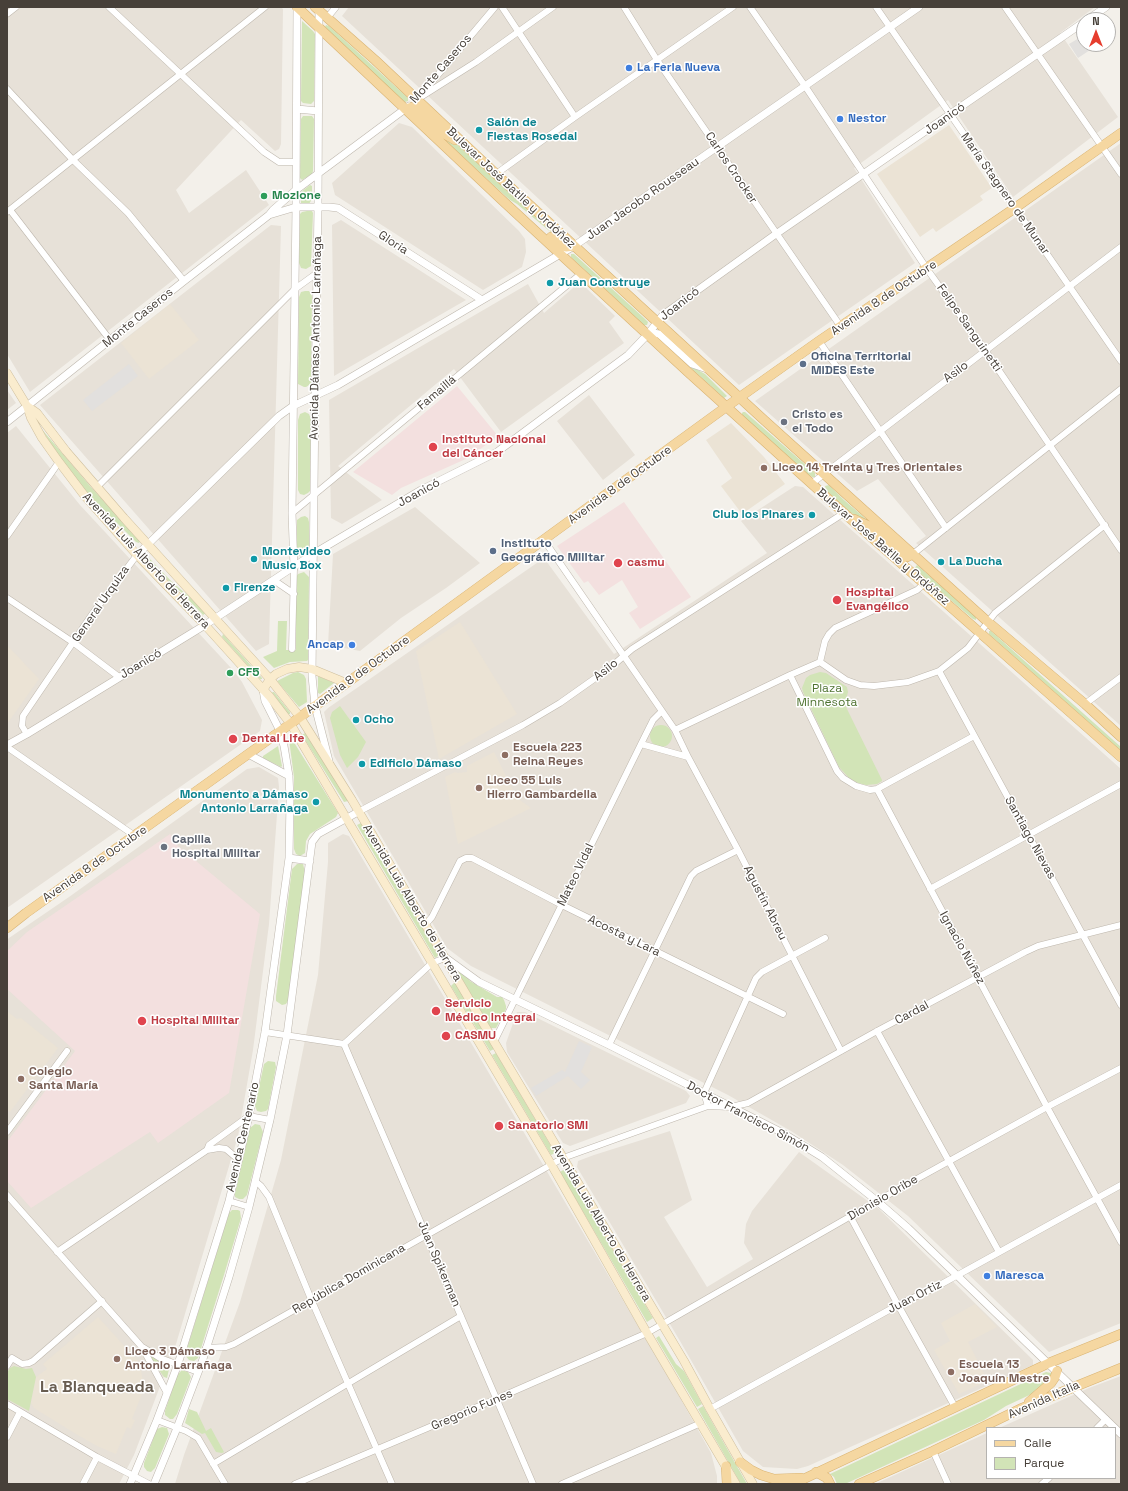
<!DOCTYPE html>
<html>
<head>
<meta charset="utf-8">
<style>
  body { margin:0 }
  #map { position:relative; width:1128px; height:1491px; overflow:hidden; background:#f3f0ea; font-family:"Space Grotesk",sans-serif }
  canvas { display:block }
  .frame { position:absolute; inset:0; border:8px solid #474039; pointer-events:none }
  .legend { position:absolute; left:986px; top:1427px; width:130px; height:52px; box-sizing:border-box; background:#fff; border:1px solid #b5b3b0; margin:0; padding:5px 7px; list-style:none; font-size:12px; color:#474039 }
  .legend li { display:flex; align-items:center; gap:8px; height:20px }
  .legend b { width:20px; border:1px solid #b5b3b0 }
  .north { position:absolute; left:1076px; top:12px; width:40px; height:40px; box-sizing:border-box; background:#fff; border:1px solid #b5b3b0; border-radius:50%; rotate:0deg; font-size:11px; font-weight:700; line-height:16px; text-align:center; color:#474039 }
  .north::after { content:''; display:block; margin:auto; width:14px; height:18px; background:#e63d2e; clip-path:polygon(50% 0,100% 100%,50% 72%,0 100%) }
</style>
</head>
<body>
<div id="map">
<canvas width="1128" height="1491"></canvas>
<div class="frame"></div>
<ul class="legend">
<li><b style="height:5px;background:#f5d7a1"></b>Calle</li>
<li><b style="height:11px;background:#d2e4b7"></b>Parque</li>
</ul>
<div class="north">N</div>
</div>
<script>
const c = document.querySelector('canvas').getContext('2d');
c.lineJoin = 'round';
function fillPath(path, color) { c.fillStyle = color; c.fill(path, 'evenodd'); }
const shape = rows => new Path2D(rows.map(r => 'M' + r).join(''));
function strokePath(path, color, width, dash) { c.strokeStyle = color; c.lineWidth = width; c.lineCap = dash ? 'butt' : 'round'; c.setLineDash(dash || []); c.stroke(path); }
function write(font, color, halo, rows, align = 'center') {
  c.font = font + ' "Space Grotesk",sans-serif'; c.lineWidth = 3; c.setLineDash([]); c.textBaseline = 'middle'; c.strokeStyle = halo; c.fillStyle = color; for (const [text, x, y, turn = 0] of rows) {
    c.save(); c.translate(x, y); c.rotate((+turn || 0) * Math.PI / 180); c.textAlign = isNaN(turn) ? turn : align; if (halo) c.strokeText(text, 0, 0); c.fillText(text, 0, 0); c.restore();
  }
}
const residential = shape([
  [7,7,281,7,283,9,281,144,279,149,275,151,241,120,176,190,189,213,246,170,269,205,30,392,7,354],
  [349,7,1095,7,1060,33,1118,117,1013,197,948,100,854,168,915,263,739,385,342,16],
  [399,123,412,127,519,231,525,239,526,252,522,267,483,290,335,195,332,183],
  [1121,143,1121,726,916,543,926,536,878,479,857,491,755,401],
  [341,220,466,300,334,376,332,225],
  [271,225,281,226,269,644,256,651,40,405],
  [580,282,615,316,609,322,624,343,501,432,454,369,338,466,382,500,342,524,331,518,329,400,528,284,544,313],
  [7,390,16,403,7,410],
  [589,395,635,455,603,480,557,421],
  [16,426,80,505,232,669,242,682,262,720,260,731,7,908,7,433],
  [795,486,803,487,1121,769,1121,1323,1049,1352,908,1216,843,1165,791,1131,728,1095,471,966,447,948,334,756,324,712,328,708,544,558,614,654,767,553,741,521],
  [415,507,480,563,446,588,401,618,360,651,328,645,333,554],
  [259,767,278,778,279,787,269,924,253,1050,238,1136,176,1344,134,1455,119,1484,7,1484,7,940,9,938,69,897,247,769],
  [343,834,349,836,670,1380,711,1453,717,1476,717,1484,175,1484,184,1455,240,1302,281,1160,318,975,328,862,328,843],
  [517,1012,525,1012,686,1091,690,1096,686,1103,570,1146,563,1143,507,1052,506,1043],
  [670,1131,692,1200,664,1217,707,1287,753,1259,744,1243,746,1224,752,1211,799,1152,879,1209,1033,1360,1033,1365,808,1466,797,1469,763,1467,743,1451,680,1341,577,1167,578,1161,594,1155],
  [1121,1376,1121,1484,875,1484,987,1433,987,1478,1115,1478,1115,1428,999,1428,1089,1388]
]);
const education = shape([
  [949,125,992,188,980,196,983,200,936,232,933,228,920,237,877,174],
  [170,304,199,340,149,379,121,343],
  [731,423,764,457,785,484,742,514,721,486,732,478,706,440],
  [460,622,517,714,439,759,416,651],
  [7,645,39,679,7,724],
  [494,752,517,798,531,808,458,844,445,777,455,772,458,773,467,772,467,766],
  [7,1011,17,1019,21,1018,58,1048,10,1112,7,1109],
  [975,1304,997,1327,968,1342,988,1381,959,1394,934,1350,950,1341,941,1323],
  [98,1317,138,1361,135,1364,141,1371,143,1381,142,1394,132,1419,135,1420,131,1429,127,1427,116,1454,97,1446,76,1434,34,1408,31,1403,36,1377,47,1369,43,1364]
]);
const medical = shape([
  [457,386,498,436,468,458,401,488,392,495,353,472],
  [624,502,691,597,640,629,629,613,638,607,622,580,599,595,588,581,584,583,557,546],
  [170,834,178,846,260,914,229,1093,158,1143,150,1132,31,1208,7,1181,7,1142,75,1051,7,989,7,951,27,932]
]);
const green = shape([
  [302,21,313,31,315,34,314,101,311,104,303,103,301,101],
  [326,25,329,26,408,98,408,101,405,102,402,100,325,27],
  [303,116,312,116,314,119,313,171,312,174,302,180,300,178,301,119],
  [419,116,459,146,559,239,517,204,510,200,500,191],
  [310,185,312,186,312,199,309,204,301,204,301,192],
  [307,211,312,211,313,213,311,266,306,269,301,268,299,263,300,214,302,212],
  [571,254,574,254,644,318,648,322,647,325,644,325,571,257],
  [305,291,309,291,312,296,311,373,311,384,306,387,304,387,298,384,299,297,301,292],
  [658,338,696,369,705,374,727,396,724,398],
  [305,412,309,414,311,419,310,491,308,493,304,495,300,494,298,490,298,420,300,414],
  [743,412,745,412,815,473,815,477,812,477,808,474,742,415,742,413],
  [40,427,90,486,140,541,139,543,136,542,83,489,57,453],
  [829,485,844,500,903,551,902,552,862,518,856,516,850,512,826,490,825,486],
  [305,516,308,518,309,522,309,547,308,553,301,557,298,554,297,548,297,520,301,517],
  [144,556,148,557,173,583,192,599,206,613,203,615,182,593,160,573],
  [917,565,976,617,976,620,973,619,914,569],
  [304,572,309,577,308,660,307,661,290,662,274,668,263,657,277,651,278,621,287,621,286,650,296,650,296,577,298,574],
  [989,631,991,631,1121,747,1121,751,989,634],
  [223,634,262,678,262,679,260,679,222,637],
  [298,672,304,675,306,679,307,702,299,707,277,681,293,673],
  [820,672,826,673,847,687,848,692,845,704,847,709,882,780,882,781,877,784,866,785,858,783,849,778,839,767,803,692,802,688,806,678,810,675],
  [318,676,334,683,320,694,318,693],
  [272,692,274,692,290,712,290,714,287,714],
  [340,706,366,742,358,757,347,768,340,755,330,718,332,712],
  '650 736a11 11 0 1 1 22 0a11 11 0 1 1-22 0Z',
  [305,733,348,800,348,801,344,802,302,735],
  [290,736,338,813,336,817,310,834,306,841,305,853,300,856,296,854,294,849,294,777,289,739],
  [278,746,282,766,281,767,263,758,263,756],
  [361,823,439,955,435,958,357,825],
  [297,864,303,864,305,872,289,999,286,1004,282,1005,276,1001,276,996,292,869],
  [456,969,468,977,470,981,497,997,502,997,504,1000,506,1006,506,1009,496,1028,491,1028],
  [455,982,494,1049,490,1051,451,986],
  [496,1053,555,1153,551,1155,492,1055],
  [268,1061,275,1062,276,1067,268,1109,266,1111,261,1112,257,1111,255,1106,264,1064],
  [255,1124,260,1125,263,1132,247,1195,243,1199,239,1199,235,1197,235,1193,250,1128],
  [565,1169,653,1318,647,1322,560,1172],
  [232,1210,238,1210,240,1211,241,1218,224,1275,198,1358,194,1361,189,1360,185,1355,229,1213],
  [659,1336,676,1364,684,1371,702,1404,697,1407,656,1338],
  [145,1350,153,1357,170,1365,167,1378,164,1377],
  [14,1366,26,1369,32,1368,36,1377,29,1411,7,1399,7,1373,10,1368],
  [182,1370,188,1372,191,1377,177,1414,173,1419,170,1419,165,1415,165,1411,177,1376,179,1373],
  [1046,1372,1051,1373,1052,1377,1038,1391,1006,1406,984,1420,845,1484,837,1484,834,1477,830,1474],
  [703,1406,747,1484,741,1484,698,1409],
  [189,1409,197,1412,206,1431,211,1428,224,1452,222,1453,216,1452,205,1433,202,1434,185,1423],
  [162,1427,167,1428,169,1434,155,1468,151,1472,147,1471,144,1467,144,1463,157,1429]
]);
const parking = shape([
  [1084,35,1084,44,1099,44,1078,58,1069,44],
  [129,364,138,376,92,411,83,400],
  [579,1041,592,1047,581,1072,590,1080,581,1089,568,1076,536,1096,531,1088,562,1070,565,1072]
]);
const minor = shape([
  [109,7,264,152,279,162,296,162],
  [502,7,575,117],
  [624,7,657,60,841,327],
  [750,7,805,86,927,269,985,350,1121,550],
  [876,7,1121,361],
  [1005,7,1121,174],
  [7,14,16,7],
  [327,18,336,7],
  [7,89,72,159,128,213,184,281],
  [420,96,495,7],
  [416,100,476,62,553,7],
  [496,174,575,117,733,7],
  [10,210,110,340],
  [7,212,265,7],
  [819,341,946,528],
  [811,484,1121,247],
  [97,487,295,289,317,273],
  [292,513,582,273],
  [7,536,59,462],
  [544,540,675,730,688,757],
  [913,554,1121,389],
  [275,581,294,594],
  [7,598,74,643,119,677],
  [292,649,294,568],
  [820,662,846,680,860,685,874,686,908,682,939,671,968,648,995,613,1105,525],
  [820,662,825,641,829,634,835,628,917,590,924,584],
  [939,671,1121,1005],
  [790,675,837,771,843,778,856,786,870,790,877,789,974,736],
  [1085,704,1121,677],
  [675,730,790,675,820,662],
  [27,734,22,726,23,716,93,613,137,555],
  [641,744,688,757,738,850,841,1051],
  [7,747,135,836],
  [877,789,1047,1107,1121,1242],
  [358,812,523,725,560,703,611,667,632,649,844,513],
  [930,889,1121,784],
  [425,925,432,917,460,861,466,858,472,858,562,905,783,1014],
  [877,1031,999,1252],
  [265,1032,344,1044],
  [494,1042,641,744,653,720,662,711],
  [344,1044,533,1484],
  [344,1044,432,963,445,958],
  [609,1045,691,876,696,871,738,850],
  [708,1106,704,1093,756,978,762,972,825,938],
  [7,1132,67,1051],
  [207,1150,209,1145,249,1116,270,1120],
  [255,1181,261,1186,269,1197,311,1299,392,1484],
  [7,1195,142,1347,167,1393],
  [229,1201,249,1207],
  [850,1216,898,1305,955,1407],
  [57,1252,207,1150,219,1148,226,1149,239,1160],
  [144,1348,160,1358,198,1372],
  [206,1348,226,1347,234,1344,563,1158,708,1106,731,1107,748,1103,877,1031,1025,952,1038,946,1121,925],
  [7,1366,12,1358,22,1364,29,1363,33,1361,102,1301],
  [7,1404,97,1457,149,1484],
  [710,1409,898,1305,938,1286,1121,1185],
  [157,1420,186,1431,198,1438,225,1484],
  [1097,1428,1106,1419],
  [7,1437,20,1412],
  [933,1451,948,1484],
  [213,1464,461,1316],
  [83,1484,97,1457],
  [295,1484,496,1399,647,1333,877,1201,1047,1107,1121,1068],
  [562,1484,701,1423],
  [1042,1484,1049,1478]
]);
const tertiary = shape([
  [319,8,318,207,315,396,312,676,315,706,329,761],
  [1087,20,1106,7],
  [297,109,318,111],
  [269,215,296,207,329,207,338,208,482,300],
  [648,334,653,333,659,334,692,364,707,369],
  [7,422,184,281,269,215,273,210,296,190,409,106],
  [137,555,279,416,293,406,338,385,574,246,919,7],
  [294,568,292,513,296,207,297,7],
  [7,745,27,734,205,625,313,554,421,490,497,452,628,355,648,334,663,315,776,234,1084,22],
  [248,754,289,776],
  [289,858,310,861],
  [446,958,479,982,609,1045,781,1132,822,1157,877,1201,908,1228,1121,1434],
  [130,1484,157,1420,178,1364,229,1201,249,1116,265,1032,289,858,290,800,289,776,284,746,280,731,265,701,263,690],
  [154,1484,177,1428,202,1362,229,1277,249,1207,270,1120,287,1035,312,842,318,834,358,812]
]);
const secondary = shape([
  [7,373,27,406,31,418,42,438,59,462,84,495,137,555,205,625,270,697,290,723,551,1164,647,1333,736,1484],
  [27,406,37,413,66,451,124,518,270,679,300,717,352,800,499,1050,684,1361,710,1409,753,1484],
  [263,690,270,679,276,674,287,669,299,667,312,669,346,683]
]);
const primary = shape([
  [297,7,504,202,689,373,844,513,1121,757],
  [315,7,375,60,496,174,764,420,988,622,1085,704,1121,737],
  [405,109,412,107,417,110,441,132,455,140],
  [551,237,562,245,566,247,574,246],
  [854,519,867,525,903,556,907,557,913,554],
  [7,928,26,913,300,717,726,407,819,341,1015,208,1121,133],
  [1029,1402,1051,1383,1055,1377,1057,1371],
  [740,1462,751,1470,761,1475,774,1479,801,1478],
  [726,1466,727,1484],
  [816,1472,827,1478,830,1484],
  [793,1484,1049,1363,1121,1334],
  [859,1484,933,1451,1020,1409,1121,1368]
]);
const markers = [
  [629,68,4,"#3f7fe0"],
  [840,119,4,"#3f7fe0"],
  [479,130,4,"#0f9aa8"],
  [264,196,4,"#2e9e5b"],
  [550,283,4,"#0f9aa8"],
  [803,364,4,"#5c6f8a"],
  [784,422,4,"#6b7280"],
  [433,447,5,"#e0444e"],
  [764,468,4,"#8d6e63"],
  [812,515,4,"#0f9aa8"],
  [493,551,4,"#5c6f8a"],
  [254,559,4,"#0f9aa8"],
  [941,562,4,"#0f9aa8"],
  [618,563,5,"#e0444e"],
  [226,588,4,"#0f9aa8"],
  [837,600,5,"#e0444e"],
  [352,645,4,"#3f7fe0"],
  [230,673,4,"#2e9e5b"],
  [356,720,4,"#0f9aa8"],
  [233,739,5,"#e0444e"],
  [505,755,4,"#8d6e63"],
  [362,764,4,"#0f9aa8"],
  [479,788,4,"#8d6e63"],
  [316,802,4,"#0f9aa8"],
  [164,847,4,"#6b7280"],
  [436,1011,5,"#e0444e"],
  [142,1021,5,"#e0444e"],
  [446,1036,5,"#e0444e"],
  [21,1079,4,"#8d6e63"],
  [499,1126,5,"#e0444e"],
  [987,1276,4,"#3f7fe0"],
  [117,1359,4,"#8d6e63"],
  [951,1372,4,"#8d6e63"]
];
const shopNames = [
  ["La Feria Nueva",637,68],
  ["Nestor",848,119],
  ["Ancap",344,645,"right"],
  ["Maresca",995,1276]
];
const streetNames = [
  ["Monte Caseros",441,69,-49],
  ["Joanicó",945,119,-35],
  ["Carlos Crocker",731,168,56],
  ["Bulevar José Batlle y Ordóñez",511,188,43],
  ["María Stagnero de Munar",1005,194,55],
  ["Juan Jacobo Rousseau",643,199,-35],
  ["Gloria",393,243,33],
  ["Avenida 8 de Octubre",884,298,-34],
  ["Joanicó",680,304,-38],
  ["Monte Caseros",138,318,-39],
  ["Felipe Sanguinetti",969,328,55],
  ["Avenida Dámaso Antonio Larrañaga",316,338,-89],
  ["Asilo",956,372,-37],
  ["Famaillá",437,393,-40],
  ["Avenida 8 de Octubre",620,485,-36],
  ["Joanicó",419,493,-29],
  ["Bulevar José Batlle y Ordóñez",883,547,41],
  ["Avenida Luis Alberto de Herrera",146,561,47],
  ["General Urquiza",101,604,-55],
  ["Joanicó",141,664,-31],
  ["Asilo",606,670,-38],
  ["Avenida 8 de Octubre",358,675,-36],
  ["Santiago Nievas",1030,838,61],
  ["Avenida 8 de Octubre",95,864,-35],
  ["Mateo Vidal",576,875,-64],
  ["Avenida Luis Alberto de Herrera",412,903,59],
  ["Agustín Abreu",765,903,63],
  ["Acosta y Lara",624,936,26],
  ["Ignacio Núñez",962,948,61],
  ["Cardal",912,1013,-28],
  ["Doctor Francisco Simón",748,1117,28],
  ["Avenida Centenario",243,1137,-77],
  ["Dionisio Oribe",883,1198,-30],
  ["Avenida Luis Alberto de Herrera",601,1223,59],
  ["Juan Spikerman",439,1264,67],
  ["República Dominicana",349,1279,-30],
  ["Juan Ortiz",915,1297,-27],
  ["Avenida Italia",1044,1400,-24],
  ["Gregorio Funes",472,1410,-23]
];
const cultureNames = [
  ["Salón de",487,123],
  ["Fiestas Rosedal",487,137],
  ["Juan Construye",558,283],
  ["Club los Pinares",804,515,"right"],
  ["Montevideo",262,552],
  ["Music Box",262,566],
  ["La Ducha",949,562],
  ["Firenze",234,588],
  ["Ocho",364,720],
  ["Edificio Dámaso",370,764],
  ["Monumento a Dámaso",308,795,"right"],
  ["Antonio Larrañaga",308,809,"right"]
];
const leisureNames = [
  ["Mozione",272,196],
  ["CF5",238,673]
];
const serviceNames = [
  ["Oficina Territorial",811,357],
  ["MIDES Este",811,371],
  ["Instituto",501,544],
  ["Geográfico Militar",501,558]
];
const worshipNames = [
  ["Cristo es",792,415],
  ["el Todo",792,429],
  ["Capilla",172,840],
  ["Hospital Militar",172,854]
];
const healthNames = [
  ["Instituto Nacional",442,440],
  ["del Cáncer",442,454],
  ["casmu",627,563],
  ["Hospital",846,593],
  ["Evangélico",846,607],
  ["Dental Life",242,739],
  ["Servicio",445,1004],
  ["Médico Integral",445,1018],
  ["Hospital Militar",151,1021],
  ["CASMU",455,1036],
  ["Sanatorio SMI",508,1126]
];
const educationNames = [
  ["Liceo 14 Treinta y Tres Orientales",772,468],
  ["Escuela 223",513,748],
  ["Reina Reyes",513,762],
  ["Liceo 55 Luis",487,781],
  ["Hierro Gambardella",487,795],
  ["Colegio",29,1072],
  ["Santa María",29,1086],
  ["Liceo 3 Dámaso",125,1352],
  ["Antonio Larrañaga",125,1366],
  ["Escuela 13",959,1365],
  ["Joaquín Mestre",959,1379]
];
const parkNames = [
  ["Plaza",827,689],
  ["Minnesota",827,703]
];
const districtNames = [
  ["La Blanqueada",97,1388]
];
fillPath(residential, '#e7e1d8');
fillPath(education, '#ebe3d5');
fillPath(medical, '#f3e0df');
fillPath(green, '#d2e4b7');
fillPath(parking, '#e2e0de');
strokePath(minor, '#beb7ad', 7);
strokePath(tertiary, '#beb7ad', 8);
strokePath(secondary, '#cfbf9e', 9);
strokePath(primary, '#d9b372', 10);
strokePath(minor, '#fff', 6);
strokePath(tertiary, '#fff', 7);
strokePath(secondary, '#faecce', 8);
strokePath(primary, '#f5d7a1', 9);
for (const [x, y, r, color] of markers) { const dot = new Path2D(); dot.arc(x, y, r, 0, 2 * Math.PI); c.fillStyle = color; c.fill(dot); strokePath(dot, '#fff', 1.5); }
write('bold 12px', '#366cbe', '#fff', shopNames, 'left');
write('12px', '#474039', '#fff', streetNames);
write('bold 12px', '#0d838f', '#fff', cultureNames, 'left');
write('bold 12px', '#27864d', '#fff', leisureNames, 'left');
write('bold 12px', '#4e5e75', '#fff', serviceNames, 'left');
write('bold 12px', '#5b616d', '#fff', worshipNames, 'left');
write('bold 12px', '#be3a42', '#fff', healthNames, 'left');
write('bold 12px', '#785e54', '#fff', educationNames, 'left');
write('12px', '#4f7331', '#fff', parkNames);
write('bold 16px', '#685d51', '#fff', districtNames);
</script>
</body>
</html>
